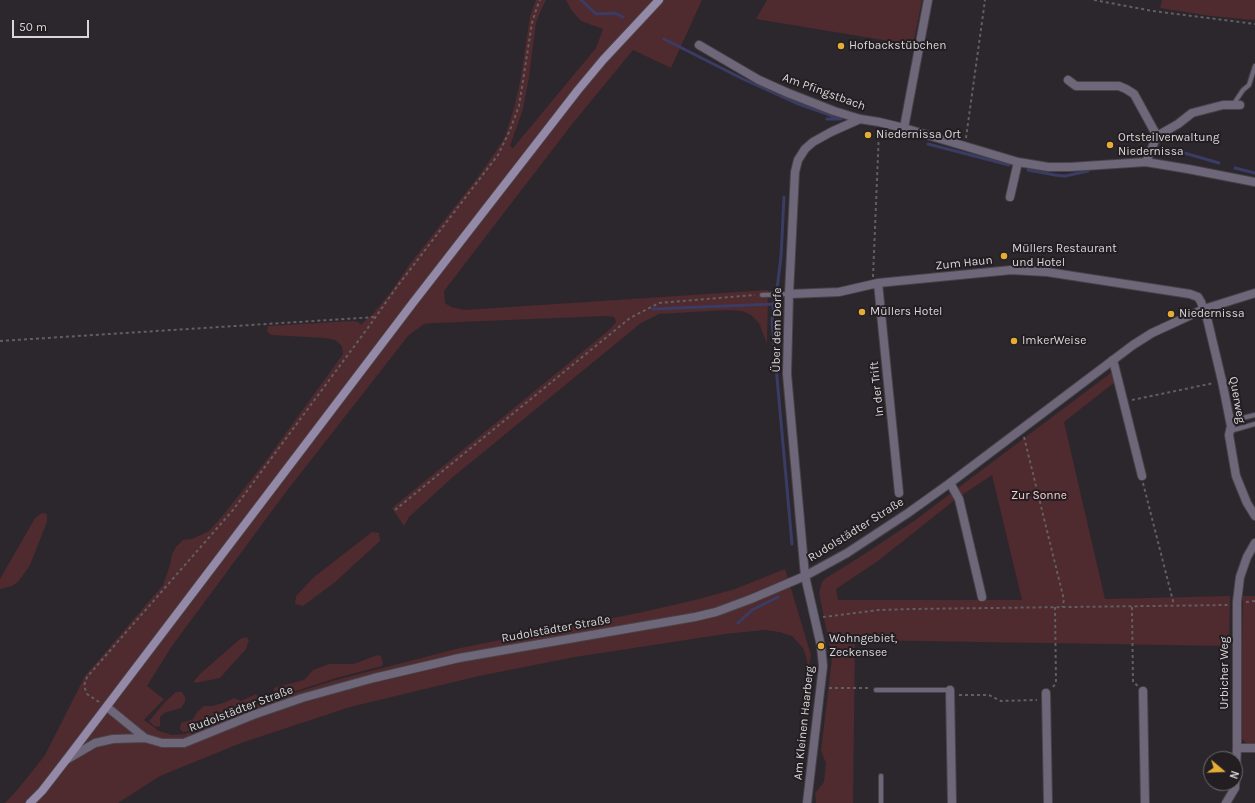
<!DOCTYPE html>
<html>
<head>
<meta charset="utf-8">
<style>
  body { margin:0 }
  #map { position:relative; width:1255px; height:803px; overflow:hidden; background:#2c272c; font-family:Karla,sans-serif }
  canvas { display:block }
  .north { position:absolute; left:1203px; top:751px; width:40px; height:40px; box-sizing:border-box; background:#221e22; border:1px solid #6b686b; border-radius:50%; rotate:109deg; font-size:11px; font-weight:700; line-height:16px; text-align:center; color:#d9d6d9 }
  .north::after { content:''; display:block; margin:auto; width:14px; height:18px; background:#e5ad35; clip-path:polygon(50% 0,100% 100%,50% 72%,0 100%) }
  .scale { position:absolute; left:12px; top:20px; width:77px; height:18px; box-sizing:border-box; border:2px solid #d9d6d9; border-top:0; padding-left:5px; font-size:12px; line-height:14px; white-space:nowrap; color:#d9d6d9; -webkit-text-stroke:3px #221e22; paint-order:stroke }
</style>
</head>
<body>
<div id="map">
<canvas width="1255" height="803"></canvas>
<div class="north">N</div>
<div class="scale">50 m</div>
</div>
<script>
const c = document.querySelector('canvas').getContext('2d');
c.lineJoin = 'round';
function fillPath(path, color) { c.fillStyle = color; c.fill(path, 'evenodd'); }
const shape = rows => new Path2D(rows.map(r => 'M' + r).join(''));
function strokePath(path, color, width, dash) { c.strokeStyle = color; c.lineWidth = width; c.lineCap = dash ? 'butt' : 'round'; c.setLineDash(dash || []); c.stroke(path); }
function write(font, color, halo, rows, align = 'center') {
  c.font = font + ' Karla,sans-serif'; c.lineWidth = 4; c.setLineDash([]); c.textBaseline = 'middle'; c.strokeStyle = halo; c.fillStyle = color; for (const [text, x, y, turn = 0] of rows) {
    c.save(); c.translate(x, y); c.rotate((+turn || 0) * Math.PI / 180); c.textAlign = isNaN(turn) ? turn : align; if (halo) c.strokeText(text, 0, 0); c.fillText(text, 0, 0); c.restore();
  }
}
const green = shape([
  [536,0,546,0,541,10,536,23,529,77,523,109,510,146,513,148,596,48,603,29,581,21,572,11,566,0,702,0,671,68,633,50,573,123,444,291,445,303,451,307,465,310,768,290,767,344,759,323,751,315,742,311,726,310,659,314,641,323,453,477,409,517,404,526,392,508,609,330,616,322,614,317,607,316,435,323,424,324,408,336,286,492,172,646,147,686,164,699,144,720,159,731,172,735,185,734,252,706,336,680,460,648,643,612,695,600,735,589,785,569,811,655,808,672,807,660,803,648,792,636,779,632,764,630,725,634,575,657,479,676,350,707,241,743,160,776,118,803,5,803,19,788,45,755,85,676,163,585,170,565,172,554,176,547,183,540,192,539,209,531,224,514,265,462,343,354,342,346,335,340,325,338,271,335,267,332,268,326,352,321,359,322,360,325,373,314,390,293,410,264,481,173,496,151,505,137,514,108,521,77,530,16],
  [767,0,922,0,913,45,756,19],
  [1162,0,1255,0,1255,20,1211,16,1160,8],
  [1112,372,1115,382,1064,422,1105,599,1230,596,1229,646,855,640,853,803,816,803,815,793,824,782,826,763,821,751,832,658,819,593,822,582,826,578,860,557,914,521],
  [992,475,1022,600,838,600,836,589,878,561,956,499],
  [42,513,47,514,47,522,30,565,18,582,12,586,0,589,0,579,35,518],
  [372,532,379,533,380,541,334,583,303,606,295,604,296,596,314,577],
  [1243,596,1255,596,1255,743,1246,743,1240,737],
  [246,637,249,640,246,649,220,678,195,683,194,681,200,674,240,639],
  [377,655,381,656,383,663,382,666,336,678,290,693,280,695,274,693,274,688,304,680,313,670,329,664,354,664],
  [176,692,182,692,185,697,185,702,181,708,164,713,160,717,160,725,159,727,154,726,149,721,166,701],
  [256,694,259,698,257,702,248,706,192,730,183,732,180,729,181,723,193,719,197,712,204,706,212,706,223,703,234,698,241,701]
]);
const stream = shape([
  [581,0,596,14,615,13,623,17],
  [664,39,743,79,796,103,841,119],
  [827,119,838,119],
  [928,144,1009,165],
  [1157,152,1171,151,1181,152,1219,163],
  [1235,168,1255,173],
  [1028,170,1055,175,1065,176,1088,171],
  [777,289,781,257,784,197],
  [774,301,772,322,792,544],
  [653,309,773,304],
  [738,623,752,610,778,597]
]);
const path = shape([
  [1094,0,1153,11,1255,24],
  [966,138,985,0],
  [873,277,879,131],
  [0,341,376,317],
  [1132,400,1214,383],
  [1024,437,1064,600,1062,607],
  [1143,483,1174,605],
  [395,510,630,318,659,303,755,295],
  [1246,602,1255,601],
  [1132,607,1133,682,1138,686],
  [823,617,879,610,911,609,1228,605],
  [1053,687,1056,683,1055,607],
  [829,688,871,688],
  [959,695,989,695,1001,701,1037,700],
  [99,702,87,694,84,686,87,677,233,510,370,325,396,288,498,155,510,130,519,106,532,23,537,7,540,0]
]);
const service = shape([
  [1233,105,1243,90,1249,85,1255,66],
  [762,295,789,294],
  [1230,421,1255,415],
  [1230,431,1255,424],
  [876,690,950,690],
  [881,803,881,776]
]);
const minor = shape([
  [699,45,759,80,788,93,834,111,860,119,879,122,904,128,1018,162,1048,167,1070,167,1146,162,1188,169,1255,182],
  [1068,80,1076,86,1119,86,1126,89,1134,94,1157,136],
  [904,128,928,0],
  [1146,162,1157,136,1178,124,1192,113,1223,105,1240,105],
  [1010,197,1018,162],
  [878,283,899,493],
  [789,294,839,292,878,283,1011,270,1047,272,1190,294,1198,297,1201,302,1207,318,1222,381,1231,426,1229,435,1236,476,1247,503,1255,516],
  [1113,360,1142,476],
  [950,483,959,499,982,597],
  [805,576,787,374,789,294,795,172,798,160,805,149,813,142,831,132,860,119],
  [950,690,952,803],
  [1143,691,1145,803],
  [1046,693,1048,803],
  [1237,748,1255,748],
  [1226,803,1235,788,1237,748,1237,602,1240,577,1247,557,1255,543]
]);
const tertiary = shape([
  [805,576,821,646,823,666,807,803],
  [107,707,145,738,162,743,184,743,253,715,302,698,374,678,459,658,695,617,716,612,751,599,805,576,847,553,908,513,950,483,1133,345,1152,333,1204,309,1255,293],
  [66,760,95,743,113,739,145,738]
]);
const secondary = shape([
  [30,803,42,791,66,760,412,304,578,90,603,60,659,0]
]);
const markers = [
  [841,46,4,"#e5ad35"],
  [868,135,4,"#e5ad35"],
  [1110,145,4,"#e5ad35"],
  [1004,256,4,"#e5ad35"],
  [862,312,4,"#e5ad35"],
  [1171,314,4,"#e5ad35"],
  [1014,341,4,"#e5ad35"],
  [821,646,4,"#e5ad35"]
];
const poiNames = [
  ["Hofbackstübchen",849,46],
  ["Niedernissa Ort",876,135],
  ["Ortsteilverwaltung",1118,138],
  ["Niedernissa",1118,152],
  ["Müllers Restaurant",1012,249],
  ["und Hotel",1012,263],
  ["Müllers Hotel",870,312],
  ["Niedernissa",1179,314],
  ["ImkerWeise",1022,341],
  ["Wohngebiet,",829,639],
  ["Zeckensee",829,653]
];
const streetNames = [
  ["Am Pfingstbach",824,92,20],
  ["Zum Haun",964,263,-6],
  ["Über dem Dorfe",777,330,-89],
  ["In der Trift",877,389,-96],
  ["Querweg",1237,400,80],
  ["Rudolstädter Straße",856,530,-32],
  ["Rudolstädter Straße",556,629,-10],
  ["Urbicher Weg",1225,673,-90],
  ["Rudolstädter Straße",241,709,-21],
  ["Am Kleinen Haarberg",804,723,-84]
];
const parkNames = [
  ["Zur Sonne",1039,496]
];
fillPath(green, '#4f2a2e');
strokePath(stream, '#3a3c65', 3);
strokePath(service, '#484348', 6);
strokePath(minor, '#484348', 10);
strokePath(tertiary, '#484348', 10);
strokePath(secondary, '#484348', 10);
strokePath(path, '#625e62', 2, [3, 3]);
strokePath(service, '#6e677a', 4);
strokePath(minor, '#6e677a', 8);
strokePath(tertiary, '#6e677a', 8);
strokePath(secondary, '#9589a8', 8);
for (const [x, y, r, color] of markers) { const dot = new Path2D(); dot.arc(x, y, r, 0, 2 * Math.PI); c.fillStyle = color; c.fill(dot); strokePath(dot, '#221e22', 1.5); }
write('12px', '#d9d6d9', '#221e22', poiNames, 'left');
write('12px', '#d9d6d9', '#221e22', streetNames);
write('12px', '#fec9ce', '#221e22', parkNames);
</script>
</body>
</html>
